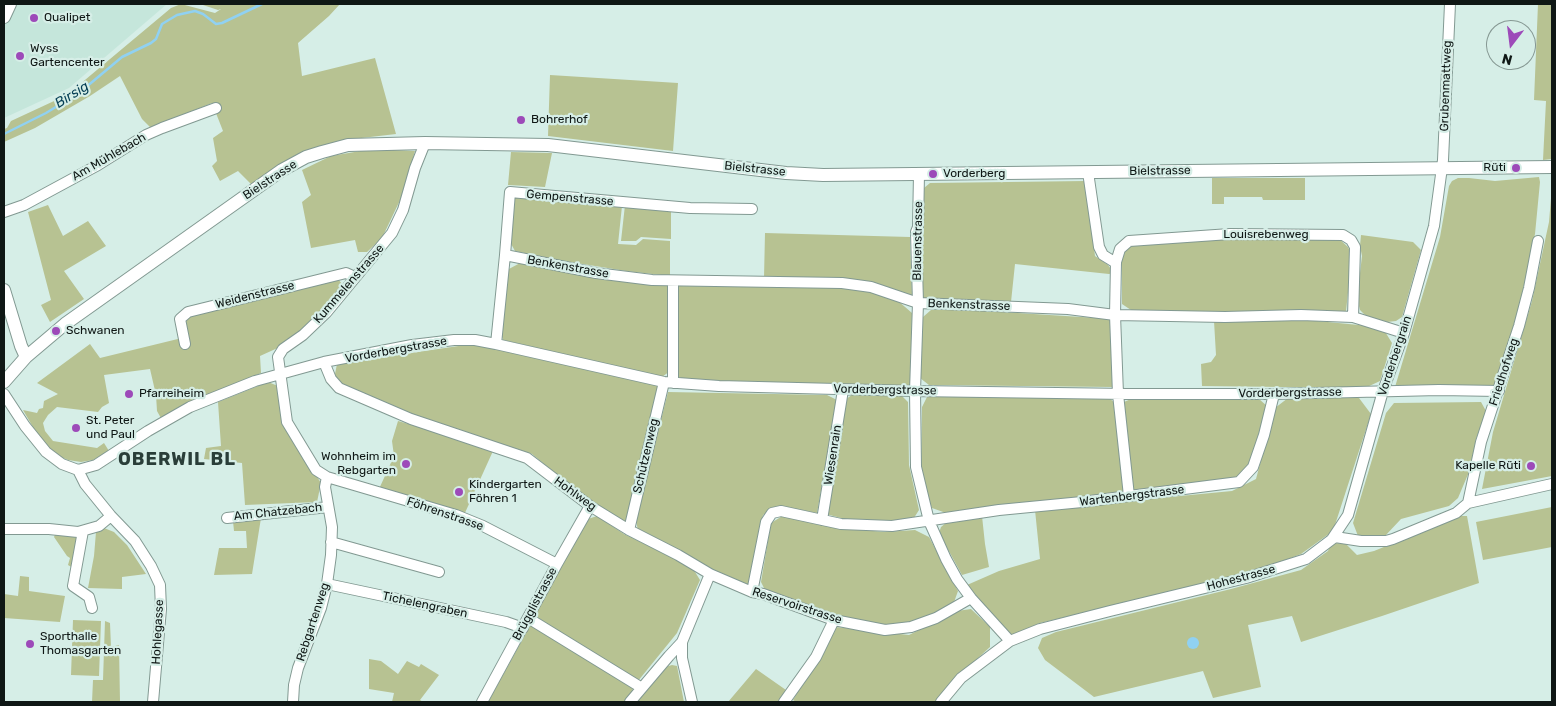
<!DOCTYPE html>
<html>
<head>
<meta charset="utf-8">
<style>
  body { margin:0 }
  #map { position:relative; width:1556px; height:706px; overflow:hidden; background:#d6eee7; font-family:Rubik,sans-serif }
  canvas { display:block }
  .frame { position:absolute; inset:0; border:5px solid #0f1715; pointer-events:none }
  .north { position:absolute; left:1486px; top:20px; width:50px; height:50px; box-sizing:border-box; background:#d6eee7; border:1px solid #869893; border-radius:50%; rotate:195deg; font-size:14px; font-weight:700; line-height:20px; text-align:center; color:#0f1715 }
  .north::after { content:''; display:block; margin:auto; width:18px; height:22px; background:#9d4ab9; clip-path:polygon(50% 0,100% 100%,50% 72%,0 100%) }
</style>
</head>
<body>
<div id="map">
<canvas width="1556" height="706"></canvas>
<div class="frame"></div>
<div class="north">N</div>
</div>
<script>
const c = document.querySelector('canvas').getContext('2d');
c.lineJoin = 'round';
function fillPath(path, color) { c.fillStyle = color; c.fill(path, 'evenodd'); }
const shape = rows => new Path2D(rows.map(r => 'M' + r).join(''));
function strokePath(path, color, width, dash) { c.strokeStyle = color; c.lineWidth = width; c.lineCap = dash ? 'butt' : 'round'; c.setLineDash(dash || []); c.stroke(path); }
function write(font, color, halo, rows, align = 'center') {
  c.font = font + ' Rubik,sans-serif'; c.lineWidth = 4.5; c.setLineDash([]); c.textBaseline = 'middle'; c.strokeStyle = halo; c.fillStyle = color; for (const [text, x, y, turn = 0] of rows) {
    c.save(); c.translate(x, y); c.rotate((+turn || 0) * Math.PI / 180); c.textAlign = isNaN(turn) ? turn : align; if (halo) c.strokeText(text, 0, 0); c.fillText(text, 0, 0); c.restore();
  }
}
const built = shape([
  [4,4,167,4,69,88,4,118]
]);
const green = shape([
  [181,4,215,13,221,9,218,10,200,4,340,4,329,16,298,43,302,76,375,58,396,134,353,139,252,185,238,171,220,181,212,166,217,161,213,138,223,131,212,103,151,128,142,119,120,76,90,96,35,128,4,142,4,129,7,128,11,121,67,95,171,8],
  [1538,4,1552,4,1552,159,1543,160,1546,101,1534,100],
  [550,75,678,83,673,151,548,136],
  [372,149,415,151,402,196,382,238,367,252,358,252,355,240,311,248,302,202,311,195,302,170,331,156],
  [511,152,552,153,545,187,508,185],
  [1539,177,1540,182,1535,234,1519,308,1496,388,1395,387,1440,237,1449,186,1452,181,1458,178,1469,178,1495,181],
  [1212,178,1305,178,1305,200,1263,200,1262,197,1224,197,1224,204,1212,204],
  [1086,181,1095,256,1108,265,1114,273,1109,274,1015,264,1011,302,922,300,924,188,930,183],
  [1552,186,1552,476,1482,489,1493,432,1532,301,1549,222],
  [513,197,622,206,618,244,636,245,643,239,670,241,670,276,626,271,558,260,515,251,510,242],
  [48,205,63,236,88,221,106,246,64,271,84,299,50,322,41,305,51,300,28,212],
  [625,205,671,209,671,239,641,237,636,241,621,241],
  [765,233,910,237,912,295,869,283,764,278],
  [1361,235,1413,242,1421,250,1402,317,1396,321,1387,322,1366,316,1360,310,1357,298,1362,256,1360,246],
  [1222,237,1337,237,1348,247,1352,256,1346,311,1175,311,1131,310,1122,304,1122,259,1126,250,1136,243],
  [522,262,670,285,670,371,662,377,503,340,501,333,507,270],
  [338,279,342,284,340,290,323,312,282,346,260,356,261,373,194,401,162,420,157,411,156,395,150,369,104,375,109,403,102,407,98,412,57,407,48,415,43,423,45,431,53,441,97,448,104,443,109,451,93,460,81,462,68,460,54,454,41,441,23,410,37,413,39,409,43,408,44,401,58,394,37,383,90,344,100,358,186,337,183,321,190,314],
  [676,286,852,287,897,300,912,313,910,387,676,381],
  [954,309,1113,319,1113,387,929,385,920,378,923,317,931,310],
  [1307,320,1369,326,1384,330,1392,343,1380,381,1365,388,1202,386,1201,364,1211,362,1216,355,1214,321],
  [472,344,661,385,626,525,585,498,532,454,457,429,419,418,343,387,334,379,337,364],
  [268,382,278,386,285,428,321,483,317,502,245,505,242,463,204,459,206,448,221,446,218,402],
  [668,392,827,395,837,400,817,513,780,506,763,515,750,587,712,570,638,531,636,520],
  [853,394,901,395,908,402,909,465,919,510,912,521,891,523,852,521,826,514,845,400],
  [928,395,1108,397,1116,404,1124,492,946,513,932,508,926,493,921,487,922,407],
  [1288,398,1359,398,1371,414,1333,531,1301,554,1257,571,1040,623,1010,636,967,585,999,571,1040,559,1035,510,1232,491,1256,479,1275,408],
  [1131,399,1259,399,1267,406,1249,465,1240,477,1231,481,1132,492,1123,406,1124,402],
  [1481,402,1486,411,1476,439,1469,472,1458,498,1449,506,1401,519,1385,536,1358,536,1353,523,1386,413,1394,403],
  [398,421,430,430,493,451,464,515,379,489,394,456,392,441],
  [1552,507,1552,547,1483,560,1476,522],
  [784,515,837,528,885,532,915,530,929,537,958,591,953,605,920,621,897,626,869,624,844,619,765,590,761,582,771,523],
  [597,516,624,534,692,567,700,580,677,633,638,681,539,620,536,612,588,519],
  [982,516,985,544,989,567,962,575,939,533,941,527,947,522],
  [1461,516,1467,516,1479,583,1382,616,1301,642,1292,616,1248,625,1261,687,1213,698,1203,671,1094,697,1045,660,1038,648,1042,638,1056,632,1231,589,1301,570,1328,551,1330,546,1335,543,1346,544,1357,555,1374,551],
  [261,518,252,574,214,575,219,548,247,548,246,531,234,531,233,521],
  [104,528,114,532,127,545,146,574,122,577,122,589,88,588,94,556,96,532],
  [56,532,80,534,73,568,68,565,70,558,67,556,54,537],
  [20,576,29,577,29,591,65,596,60,622,4,618,4,594,18,596],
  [971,609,990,627,990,647,952,682,938,702,796,702,793,700,836,627,909,635,957,611],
  [73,620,101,621,99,676,71,675],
  [105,621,110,623,111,647,119,645,120,702,92,702,93,680,103,680],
  [531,624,633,687,632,694,625,702,488,702],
  [369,659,381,661,398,674,407,661,419,667,421,664,439,675,420,700,423,702,392,702,394,693,369,689],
  [672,665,677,666,684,702,636,702,665,667],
  [756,669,786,690,778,702,728,702]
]);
const water = shape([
  '1187 643a6 6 0 1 1 12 0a6 6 0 1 1-12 0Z'
]);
const stream = shape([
  [4,134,46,113,79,93,122,57,151,43,156,39,162,24,177,15,195,11,203,14,216,24,222,23,262,4]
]);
const minor = shape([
  [1088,172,1099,247,1103,255,1116,263],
  [919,174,918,227,916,232,918,303,915,391,916,467,929,521,946,559,957,579,971,598,1010,641],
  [4,212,24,205,98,165,146,135,162,128,216,108],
  [505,255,596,273,652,280,842,283,871,287,918,303,1068,309,1115,315,1225,317,1301,315,1353,317,1404,333],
  [185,344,180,319,188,312,346,273,355,277],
  [496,344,505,255,510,192,690,208,752,209],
  [324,362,331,379,339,388,411,419,527,458,590,506,629,530,678,555,710,574,682,642,682,658,692,702],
  [673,383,673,281],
  [4,394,25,426,46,452,62,464,78,470],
  [78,470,96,465,148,431,190,407,255,381,324,362,412,345,454,340,475,340,496,344,664,382,719,386,915,391,1127,394,1274,394,1439,390,1499,391],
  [78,470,85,484,111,516,135,541,151,566,160,585,161,609,153,702],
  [327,477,456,515,483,526,557,564],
  [1129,496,1118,394,1115,315,1116,262,1120,249,1129,241,1230,234,1343,235,1351,240,1355,247,1353,317],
  [1468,503,1481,442,1519,326,1529,288,1538,241],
  [227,518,328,507],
  [822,520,843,390],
  [4,529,49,529,78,532,99,526,111,516],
  [629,530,664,382],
  [83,531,73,586,89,597,92,608],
  [1332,539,1348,515,1383,391,1404,333,1434,226,1443,160,1450,4],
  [331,542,439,572],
  [710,574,752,592,763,594,834,620,885,630,911,627,936,618,971,598],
  [327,584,506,622,523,628],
  [752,592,766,522,772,513,781,511,841,524,892,526,999,510,1082,502,1239,482,1253,467,1264,435,1274,394],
  [528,618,642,688],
  [293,702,294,685,298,668,321,608,327,584,331,555,332,527,325,487,327,477,316,470,287,422,278,357,283,349,303,335,326,313,392,233,403,210,415,168,425,143],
  [482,702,557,564,590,506],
  [630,702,669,656,682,642],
  [784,702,816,657,834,620],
  [941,702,961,678,1010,641,1040,629,1110,611,1246,578,1306,559,1335,537,1361,541,1386,541,1393,539,1456,513,1468,503,1552,484]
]);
const major = shape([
  [4,17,10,4],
  [4,290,21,346,26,357],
  [4,382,26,357,65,324,282,170,306,157,322,152,348,145,425,143,548,145,786,173,823,175,1552,167]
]);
const markers = [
  [34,18,5,"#9d4ab9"],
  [20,56,5,"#9d4ab9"],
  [521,120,5,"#9d4ab9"],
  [1516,168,5,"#9d4ab9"],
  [933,174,5,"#9d4ab9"],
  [56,331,5,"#9d4ab9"],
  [129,394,5,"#9d4ab9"],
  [76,428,5,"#9d4ab9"],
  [406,464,5,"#9d4ab9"],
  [1531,466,5,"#9d4ab9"],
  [459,492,5,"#9d4ab9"],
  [30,644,5,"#9d4ab9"]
];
const poiNames = [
  ["Qualipet",44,18],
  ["Wyss",30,49],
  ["Gartencenter",30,63],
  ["Bohrerhof",531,120],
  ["Rüti",1506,168,"right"],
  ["Vorderberg",943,174],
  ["Schwanen",66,331],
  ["Pfarreiheim",139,394],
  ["St. Peter",86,421],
  ["und Paul",86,435],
  ["Wohnheim im",396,457,"right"],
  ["Rebgarten",396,471,"right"],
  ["Kapelle Rüti",1521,466,"right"],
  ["Kindergarten",469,485],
  ["Föhren 1",469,499],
  ["Sporthalle",40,637],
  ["Thomasgarten",40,651]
];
const streetNames = [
  ["Grubenmattweg",1446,86,-88],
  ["Am Mühlebach",109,157,-30],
  ["Bielstrasse",755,169,6],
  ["Bielstrasse",1160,171,-1],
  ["Bielstrasse",270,180,-33],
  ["Gempenstrasse",570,198,5],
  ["Louisrebenweg",1266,235],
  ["Blauenstrasse",918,241,-89],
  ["Benkenstrasse",568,267,10],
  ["Kummelenstrasse",349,284,-49],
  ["Weidenstrasse",255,295,-14],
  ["Benkenstrasse",969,305,2],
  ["Vorderbergstrasse",396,350,-10],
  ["Vorderbergrain",1395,356,-72],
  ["Friedhofweg",1504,372,-72],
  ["Vorderbergstrasse",885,390,1],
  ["Vorderbergstrasse",1290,393,-1],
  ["Wiesenrain",833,455,-81],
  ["Schützenweg",646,456,-77],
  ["Hohlweg",575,494,36],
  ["Wartenbergstrasse",1132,496,-7],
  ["Am Chatzebach",278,512,-6],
  ["Föhrenstrasse",445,514,19],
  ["Hohestrasse",1241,578,-15],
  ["Brügglistrasse",535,604,-62],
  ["Tichelengraben",425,605,12],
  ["Reservoirstrasse",797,606,18],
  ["Rebgartenweg",313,622,-72],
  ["Hohlegasse",158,632,-87]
];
const waterNames = [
  ["Birsig",72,95,-32]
];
const districtNames = [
  ["OBERWIL BL",177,460]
];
fillPath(built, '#c5e6db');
fillPath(green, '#b7c292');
fillPath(water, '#90d1f2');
strokePath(stream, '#90d1f2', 2.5);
strokePath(minor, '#829992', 12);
strokePath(major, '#829992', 14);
strokePath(minor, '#fff', 10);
strokePath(major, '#fff', 12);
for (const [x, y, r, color] of markers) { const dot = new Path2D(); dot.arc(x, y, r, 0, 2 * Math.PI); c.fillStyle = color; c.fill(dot); strokePath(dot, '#d6eee7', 2); }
write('12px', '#0f1715', '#d6eee7', poiNames, 'left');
write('12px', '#0f1715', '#d6eee7', streetNames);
write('italic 14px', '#053e54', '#d6eee7', waterNames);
c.letterSpacing = '1px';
write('bold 18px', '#2a3e39', '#d6eee7', districtNames);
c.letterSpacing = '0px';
</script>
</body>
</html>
